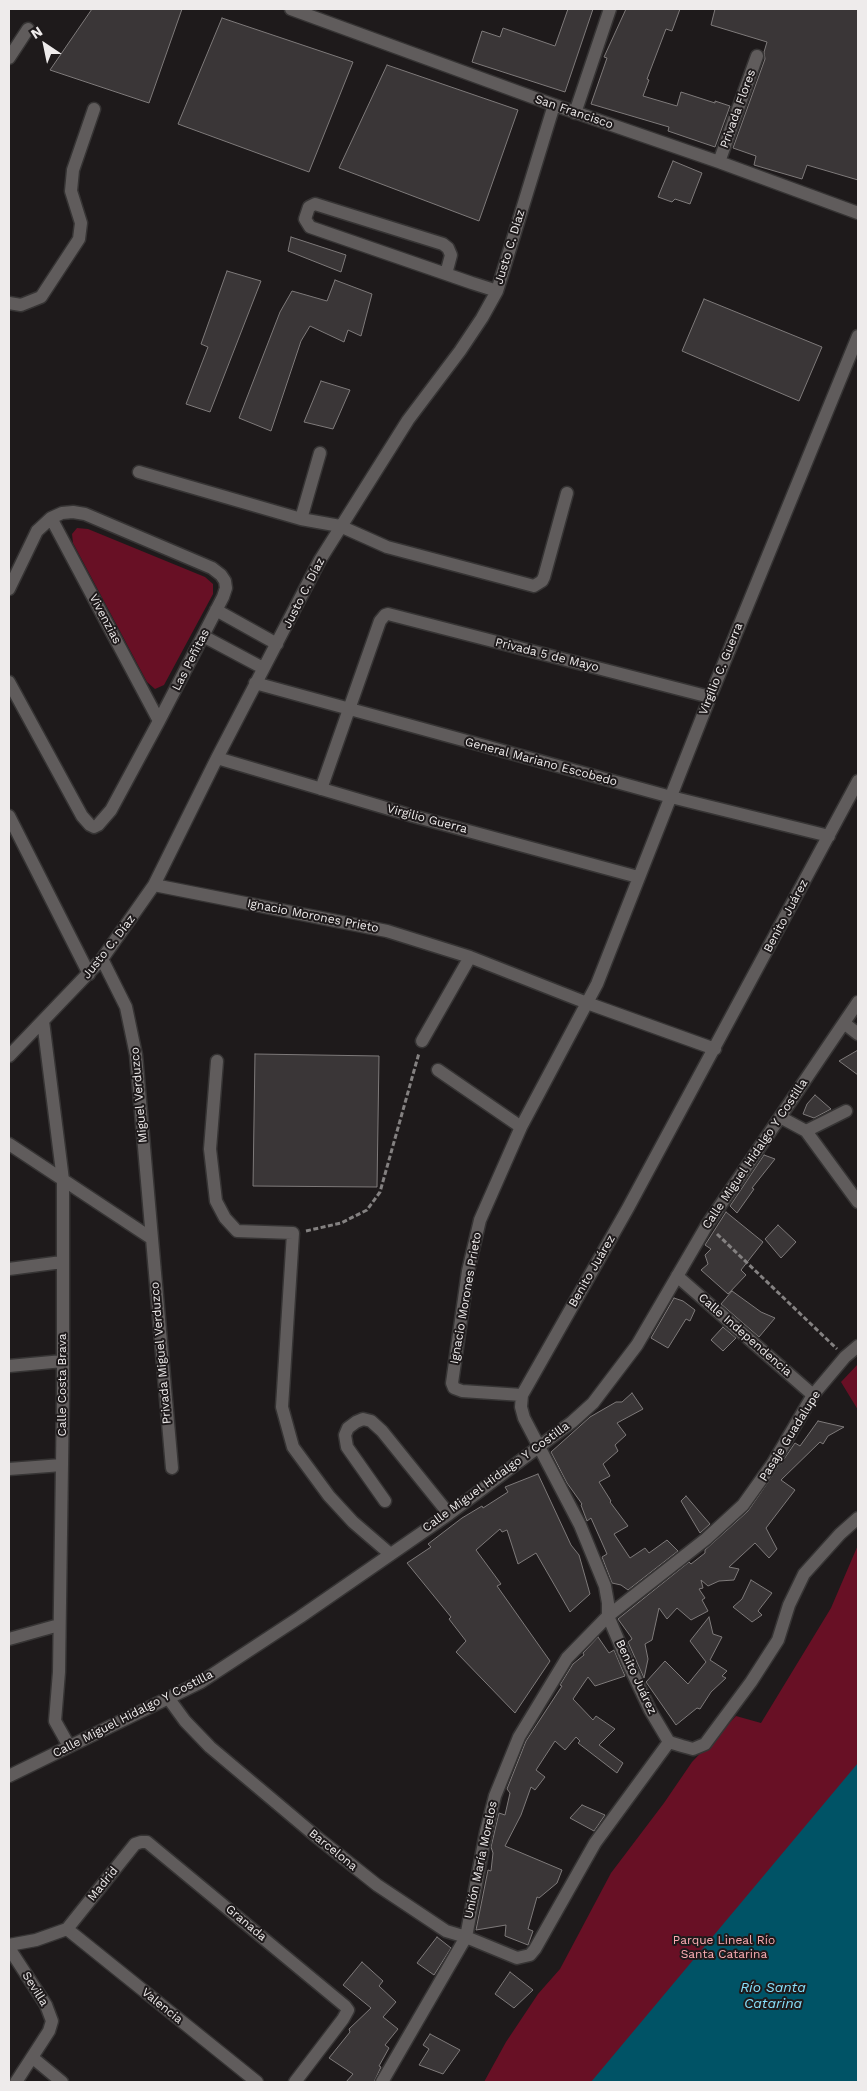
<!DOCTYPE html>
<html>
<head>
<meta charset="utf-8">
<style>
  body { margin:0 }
  #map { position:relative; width:867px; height:2091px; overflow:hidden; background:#1e1a1b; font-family:"Work Sans",sans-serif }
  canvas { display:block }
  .frame { position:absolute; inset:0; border:10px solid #eeebeb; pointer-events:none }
  .north { position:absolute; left:20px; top:20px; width:50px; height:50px; -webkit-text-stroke:4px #1e1a1b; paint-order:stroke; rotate:326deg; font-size:14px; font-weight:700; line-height:20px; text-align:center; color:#eeebeb }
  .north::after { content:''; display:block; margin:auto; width:18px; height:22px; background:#eeebeb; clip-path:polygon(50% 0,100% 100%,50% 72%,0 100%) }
</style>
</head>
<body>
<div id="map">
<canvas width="867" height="2091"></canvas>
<div class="frame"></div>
<div class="north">N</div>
</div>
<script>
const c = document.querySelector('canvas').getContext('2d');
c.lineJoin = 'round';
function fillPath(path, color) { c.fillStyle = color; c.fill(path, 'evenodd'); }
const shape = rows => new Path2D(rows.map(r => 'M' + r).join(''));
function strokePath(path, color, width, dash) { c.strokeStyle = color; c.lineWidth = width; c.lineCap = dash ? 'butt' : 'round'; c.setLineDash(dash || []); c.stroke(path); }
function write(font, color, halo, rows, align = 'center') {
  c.font = font + ' "Work Sans",sans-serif'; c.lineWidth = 4; c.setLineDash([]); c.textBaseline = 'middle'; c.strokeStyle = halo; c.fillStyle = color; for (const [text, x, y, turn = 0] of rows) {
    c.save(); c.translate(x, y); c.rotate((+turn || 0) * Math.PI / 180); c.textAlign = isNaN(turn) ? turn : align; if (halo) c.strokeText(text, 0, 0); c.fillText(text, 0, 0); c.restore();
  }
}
const green = shape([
  [77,528,88,529,205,577,213,584,213,594,164,685,155,689,147,682,73,543,72,534],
  [858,1364,858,1410,841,1382],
  [858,1545,858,2082,484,2082,506,2042,538,1994,560,1969,611,1873,664,1803,692,1762,736,1716,761,1723,831,1608]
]);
const water = shape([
  [858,1763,858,2082,591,2082]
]);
const building = shape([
  [92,9,182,9,149,103,50,70,92,9],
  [568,9,593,9,565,92,472,62,482,31,500,37,503,28,555,46,568,9],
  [626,9,680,9,672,31,666,29,647,79,649,80,643,96,677,106,681,92,715,103,715,101,730,106,715,147,668,131,669,127,591,104,607,58,604,57,626,9],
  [715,9,858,9,858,180,807,165,802,179,754,165,756,156,733,148,765,59,764,52,767,42,711,25,715,9],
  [222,18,353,62,309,172,178,124,222,18],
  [387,65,518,110,479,221,339,168,387,65],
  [673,161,702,173,690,204,675,199,672,202,658,197,673,161],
  [291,237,346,255,341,272,288,251,291,237],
  [227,271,261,281,210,412,186,404,208,347,201,344,227,271],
  [335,280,372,294,361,336,348,330,344,342,310,326,301,341,271,431,239,418,280,312,292,291,327,301,335,280],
  [704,299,822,347,799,401,682,351,704,299],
  [321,381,350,390,333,429,304,422,321,381],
  [858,1050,858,1075,839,1061,858,1050],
  [255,1054,379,1056,377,1187,253,1186,255,1054],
  [815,1095,831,1109,814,1118,803,1114,807,1104,815,1095],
  [764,1155,775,1159,752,1188,754,1189,737,1213,730,1206,764,1155],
  [726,1212,763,1242,741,1270,746,1275,728,1294,701,1270,708,1264,705,1255,711,1249,705,1245,726,1212],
  [778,1225,796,1242,781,1258,765,1239,778,1225],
  [732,1291,761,1312,775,1318,759,1337,721,1304,732,1291],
  [674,1298,683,1301,695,1310,690,1321,686,1319,668,1348,651,1338,674,1298],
  [723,1327,736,1338,723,1351,711,1340,723,1327],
  [632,1393,643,1409,617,1423,626,1435,615,1445,618,1451,603,1464,610,1476,599,1482,611,1501,610,1502,628,1526,614,1534,630,1558,645,1548,649,1553,667,1540,678,1551,628,1590,621,1585,612,1583,602,1557,607,1554,591,1518,587,1521,581,1505,582,1504,567,1483,551,1452,590,1417,616,1402,622,1402,632,1393],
  [818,1421,844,1427,828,1436,823,1444,820,1442,781,1480,795,1490,766,1528,777,1549,769,1558,755,1543,729,1567,739,1569,734,1580,719,1581,708,1586,701,1580,703,1588,699,1589,705,1598,702,1600,708,1611,691,1620,677,1608,667,1619,659,1608,652,1640,645,1644,648,1659,644,1678,628,1642,632,1639,631,1637,618,1619,689,1562,691,1564,705,1553,705,1550,748,1511,795,1443,800,1446,818,1421],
  [538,1474,571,1545,579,1555,590,1594,570,1612,536,1553,518,1564,507,1530,502,1532,500,1529,476,1550,501,1584,497,1586,550,1661,515,1713,456,1652,466,1641,449,1619,451,1617,407,1563,431,1547,428,1544,462,1518,482,1506,483,1508,508,1492,505,1487,538,1474],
  [686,1496,710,1524,700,1533,681,1501,686,1496],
  [751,1580,772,1593,758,1611,762,1615,752,1622,733,1607,742,1599,751,1580],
  [709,1617,713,1634,722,1637,710,1660,727,1671,722,1676,726,1678,711,1692,700,1709,697,1708,676,1725,646,1682,665,1661,688,1684,706,1662,690,1641,709,1617],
  [598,1637,609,1653,614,1650,625,1676,595,1686,588,1677,573,1699,593,1720,596,1716,615,1729,599,1745,623,1763,617,1773,578,1743,580,1741,576,1737,565,1750,555,1741,536,1770,545,1777,535,1790,531,1787,521,1815,505,1846,562,1870,557,1883,539,1898,537,1897,528,1929,533,1931,528,1945,505,1936,506,1925,476,1930,488,1870,491,1871,493,1853,491,1847,499,1813,505,1815,510,1793,507,1789,526,1741,562,1686,560,1685,573,1664,584,1655,583,1653,598,1637],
  [582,1805,605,1815,594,1831,570,1818,582,1805],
  [437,1937,451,1948,434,1975,417,1963,437,1937],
  [362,1962,383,1981,379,1986,396,2002,383,2017,398,2029,385,2045,389,2048,379,2066,381,2067,374,2082,346,2082,353,2074,329,2058,350,2032,349,2029,371,2008,343,1985,362,1962],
  [510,1972,533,1990,514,2008,495,1994,510,1972],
  [430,2034,460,2050,443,2074,419,2065,429,2049,423,2045,430,2034]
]);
const path = shape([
  [306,1231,341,1223,367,1210,380,1192,419,1053],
  [717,1234,837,1349]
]);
const minor = shape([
  [291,9,554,105,719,162,858,213],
  [9,58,28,29],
  [575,113,610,9],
  [719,162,757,56],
  [446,274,451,255,448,248,443,244,315,204,309,207,305,219,310,227,446,274,472,283,497,291],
  [9,303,21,305,41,297,79,239,81,223,71,191,73,170,94,109],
  [139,472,301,519,340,526,387,547,534,586,542,581,544,577,567,493],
  [51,518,159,721],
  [301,519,320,453],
  [9,589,37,531,51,518,62,513,73,512,85,514,212,568,221,575,225,581,226,588,223,597,159,721,111,810,98,825,94,827,90,825,82,816,9,682],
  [216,610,277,644],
  [203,636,263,668],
  [255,683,671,797,829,836],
  [217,758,413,816,638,877],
  [858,781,628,1208,522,1395,521,1407,524,1418,580,1525,605,1586,608,1603,608,1616,628,1663,650,1710,669,1742,682,1746,693,1749,705,1744,751,1682,778,1640,789,1605,804,1574,840,1534,858,1518],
  [321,789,380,621,385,615,388,614,710,697],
  [9,816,89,974],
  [154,885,387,931,470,957,587,1003,715,1049],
  [102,959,126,1007,136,1055,172,1468],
  [43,1021,63,1180,63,1395,59,1672,55,1721,69,1746],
  [844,1023,858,1034],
  [422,1041,470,957],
  [9,1056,102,959,154,885,217,758,320,560,408,420,460,351,482,318,497,291,554,105],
  [217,1061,210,1149,216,1201,225,1218,237,1231,293,1233,282,1407,293,1447,329,1496,353,1522,389,1553],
  [438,1070,521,1127],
  [780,1117,806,1131,858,1202],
  [806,1131,846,1111],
  [9,1144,151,1238],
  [9,1269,62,1262],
  [677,1276,813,1395],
  [9,1366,63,1361],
  [522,1395,462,1391,454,1388,452,1383,468,1271,480,1220,521,1127,597,984,710,697,858,336],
  [9,1469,62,1465],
  [385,1501,347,1447,345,1435,348,1428,356,1422,363,1419,371,1421,382,1431,449,1514],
  [9,1639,59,1625],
  [169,1699,185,1721,210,1747,318,1838,377,1885,446,1931,466,1937,517,1958,530,1955,535,1949,595,1843,669,1742],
  [9,1776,201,1682,300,1617,449,1514,572,1422,593,1403,637,1345,707,1225,858,1002],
  [67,1929,257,2082],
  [9,1945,36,1940,67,1929,135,1844,141,1842,147,1842,345,2006,348,2010,343,2019,295,2082],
  [9,1948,46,2005,52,2021,49,2031,16,2082],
  [33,2058,62,2082],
  [382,2082,466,1937,486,1832,495,1796,519,1737,567,1658,608,1616,706,1539,743,1505,773,1463,813,1395,845,1357,858,1346]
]);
const streetNames = [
  ["Privada Flores",738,109,-70],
  ["San Francisco",574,112,19],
  ["Justo C. Díaz",510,247,-73],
  ["Justo C. Díaz",304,593,-63],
  ["Vivenzias",105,619,62],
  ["Privada 5 de Mayo",547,655,14],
  ["Las Peñitas",191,660,-63],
  ["Virgilio C. Guerra",721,669,-68],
  ["General Mariano Escobedo",541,762,15],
  ["Virgilio Guerra",427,819,15],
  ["Ignacio Morones Prieto",313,916,11],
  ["Benito Juárez",786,916,-62],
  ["Justo C. Díaz",109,947,-52],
  ["Miguel Verduzco",139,1095,-95],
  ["Calle Miguel Hidalgo Y Costilla",755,1154,-56],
  ["Benito Juárez",592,1271,-60],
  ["Ignacio Morones Prieto",466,1298,-80],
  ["Calle Independencia",745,1335,41],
  ["Privada Miguel Verduzco",161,1353,-95],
  ["Calle Costa Brava",62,1385,-90],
  ["Pasaje Guadalupe",790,1436,-58],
  ["Calle Miguel Hidalgo Y Costilla",496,1477,-36],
  ["Benito Juárez",636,1677,65],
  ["Calle Miguel Hidalgo Y Costilla",133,1714,-27],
  ["Barcelona",333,1850,39],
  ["Unión María Morelos",481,1860,-78],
  ["Madrid",103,1884,-51],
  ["Granada",246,1923,40],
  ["Sevilla",35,1989,58],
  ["Valencia",162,2006,39]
];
const parkNames = [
  ["Parque Lineal Río",724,1940],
  ["Santa Catarina",724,1954]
];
const waterNames = [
  ["Río Santa",773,1988],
  ["Catarina",773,2004]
];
fillPath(green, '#681025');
fillPath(water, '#005366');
fillPath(building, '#3a3637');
strokePath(building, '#7e7a7a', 1);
strokePath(minor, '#363434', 15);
strokePath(path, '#848181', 3, [5, 2.5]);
strokePath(minor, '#605c5c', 12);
write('12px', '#eeebeb', '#1e1a1b', streetNames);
write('12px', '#fcadb4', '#1e1a1b', parkNames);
write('italic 14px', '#87e0fb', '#1e1a1b', waterNames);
</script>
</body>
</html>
